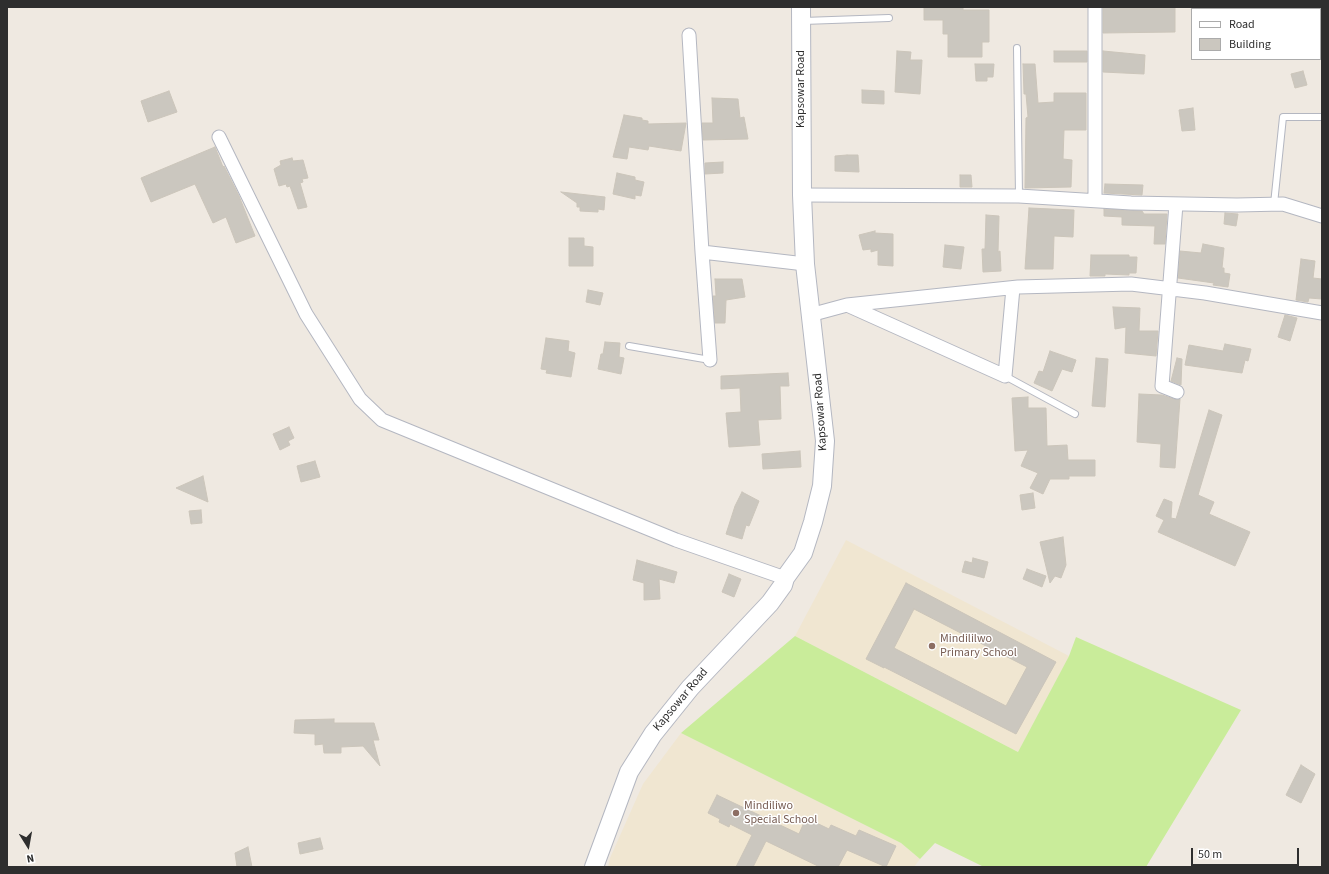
<!DOCTYPE html>
<html>
<head>
<meta charset="utf-8">
<style>
  body { margin:0 }
  #map { position:relative; width:1329px; height:874px; overflow:hidden; background:#efe9e1; font-family:"Source Sans 3",sans-serif }
  canvas { display:block }
  .frame { position:absolute; inset:0; border:8px solid #2e2e2e; pointer-events:none }
  .legend { position:absolute; left:1191px; top:8px; width:130px; height:52px; box-sizing:border-box; background:#fff; border:1px solid #ababab; margin:0; padding:5px 7px; list-style:none; font-size:12px; color:#2e2e2e }
  .legend li { display:flex; align-items:center; gap:8px; height:20px }
  .legend b { width:20px; border:1px solid #ababab }
  .north { position:absolute; left:8px; top:826px; width:40px; height:40px; -webkit-text-stroke:3px #fff; paint-order:stroke; rotate:169deg; font-size:11px; font-weight:700; line-height:16px; text-align:center; color:#2e2e2e }
  .north::after { content:''; display:block; margin:auto; width:14px; height:18px; background:#2e2e2e; clip-path:polygon(50% 0,100% 100%,50% 72%,0 100%) }
  .scale { position:absolute; left:1191px; top:848px; width:108px; height:18px; box-sizing:border-box; border:2px solid #2e2e2e; border-top:0; padding-left:5px; font-size:12px; line-height:14px; white-space:nowrap; color:#2e2e2e; -webkit-text-stroke:3px #fff; paint-order:stroke }
</style>
</head>
<body>
<div id="map">
<canvas width="1329" height="874"></canvas>
<div class="frame"></div>
<ul class="legend">
<li><b style="height:5px;background:#fff"></b>Road</li>
<li><b style="height:11px;background:#cbc7bf"></b>Building</li>
</ul>
<div class="north">N</div>
<div class="scale">50 m</div>
</div>
<script>
const c = document.querySelector('canvas').getContext('2d');
c.lineJoin = 'round';
function fillPath(path, color) { c.fillStyle = color; c.fill(path, 'evenodd'); }
const shape = rows => new Path2D(rows.map(r => 'M' + r).join(''));
function strokePath(path, color, width, dash) { c.strokeStyle = color; c.lineWidth = width; c.lineCap = dash ? 'butt' : 'round'; c.setLineDash(dash || []); c.stroke(path); }
function write(font, color, halo, rows, align = 'center') {
  c.font = font + ' "Source Sans 3",sans-serif'; c.lineWidth = 3; c.setLineDash([]); c.textBaseline = 'middle'; c.strokeStyle = halo; c.fillStyle = color; for (const [text, x, y, turn = 0] of rows) {
    c.save(); c.translate(x, y); c.rotate((+turn || 0) * Math.PI / 180); c.textAlign = isNaN(turn) ? turn : align; if (halo) c.strokeText(text, 0, 0); c.fillText(text, 0, 0); c.restore();
  }
}
const education = shape([
  [846,540,1069,656,1018,752,795,636],
  [681,733,901,843,920,859,914,867,608,867,610,858,643,784]
]);
const pitch = shape([
  [795,636,1018,752,1069,656,1076,637,1241,710,1146,867,984,867,935,843,920,859,901,843,681,733]
]);
const building = shape([
  [924,7,963,7,963,10,989,10,989,42,982,42,982,57,948,57,948,34,943,34,943,20,924,20,924,7],
  [1103,7,1175,7,1175,32,1103,33,1103,7],
  [897,51,911,52,910,60,922,60,920,94,895,92,897,51],
  [1054,51,1087,51,1087,62,1054,62,1054,51],
  [1103,51,1145,55,1144,74,1103,72,1103,51],
  [975,64,994,64,993,77,987,77,987,81,976,81,975,64],
  [1023,64,1035,64,1038,103,1054,102,1054,93,1086,93,1086,130,1064,130,1063,159,1072,160,1071,187,1025,188,1026,118,1028,117,1026,94,1024,94,1023,64],
  [1303,71,1307,85,1295,88,1291,74,1303,71],
  [862,90,884,91,884,104,862,103,862,90],
  [169,91,177,112,148,122,141,101,169,91],
  [712,98,738,99,740,118,744,117,748,139,703,140,702,123,713,123,712,98],
  [1193,108,1195,130,1182,131,1179,110,1193,108],
  [624,115,642,118,642,120,648,121,648,124,686,123,681,151,649,146,648,150,629,147,627,159,613,157,624,115],
  [215,147,223,167,224,166,239,196,255,236,236,243,226,217,213,223,195,184,151,202,141,178,215,147],
  [847,155,858,155,859,172,835,171,835,156,847,155],
  [292,158,293,161,303,160,308,178,302,179,303,182,300,183,307,207,298,209,290,186,287,187,286,184,279,186,274,169,281,165,280,161,292,158],
  [723,162,723,173,705,174,705,163,723,162],
  [617,173,635,177,635,180,644,182,641,196,635,195,635,199,613,194,617,173],
  [960,175,971,175,972,187,960,187,960,175],
  [1105,184,1143,185,1142,195,1104,193,1105,184],
  [561,192,605,197,604,210,598,209,598,212,580,211,580,207,577,207,577,203,561,192],
  [1029,208,1074,210,1073,237,1054,236,1053,269,1025,269,1029,208],
  [1104,209,1142,211,1144,214,1167,214,1165,244,1154,244,1155,226,1122,225,1122,217,1104,216,1104,209],
  [1225,213,1238,214,1236,226,1224,224,1225,213],
  [986,215,999,216,998,252,1000,251,1001,271,983,272,982,249,985,249,986,215],
  [875,231,875,233,893,234,893,266,878,265,878,250,871,252,871,249,863,250,859,235,875,231],
  [569,238,584,238,584,246,593,247,593,266,569,266,569,238],
  [1203,244,1224,248,1222,268,1224,268,1224,273,1230,274,1228,287,1213,285,1214,283,1178,278,1180,251,1201,253,1203,244],
  [945,245,964,247,961,269,943,267,945,245],
  [1091,255,1129,255,1129,257,1137,257,1136,273,1129,273,1129,275,1105,274,1105,276,1090,276,1091,255],
  [1301,259,1315,261,1313,278,1322,279,1322,299,1309,298,1308,302,1296,300,1301,259],
  [715,279,742,279,745,297,726,300,725,323,715,323,713,296,716,296,715,279],
  [588,290,603,293,600,305,586,302,588,290],
  [1113,307,1140,308,1139,331,1158,331,1156,356,1125,353,1126,327,1115,329,1113,307],
  [1285,315,1297,318,1290,341,1278,337,1285,315],
  [546,338,569,341,568,351,575,353,571,377,546,373,547,370,541,369,546,338],
  [605,342,620,343,619,357,624,358,621,374,598,369,601,354,603,354,605,342],
  [1225,344,1251,349,1248,361,1245,360,1242,373,1185,365,1189,345,1223,351,1225,344],
  [1050,351,1076,360,1072,372,1062,369,1052,391,1034,383,1039,371,1043,372,1050,351],
  [1096,358,1108,359,1105,407,1092,406,1096,358],
  [1177,358,1182,359,1181,385,1171,381,1177,358],
  [788,373,789,386,780,386,781,419,758,420,760,445,729,447,726,413,741,412,740,388,721,389,721,376,788,373],
  [1139,394,1162,395,1174,399,1180,399,1175,468,1160,467,1161,444,1137,442,1139,394],
  [1028,397,1028,408,1046,408,1047,446,1067,445,1068,460,1095,460,1095,476,1069,476,1069,479,1050,479,1043,494,1030,488,1038,473,1021,466,1028,450,1015,451,1012,398,1028,397],
  [1209,410,1222,415,1198,495,1214,502,1209,514,1250,532,1235,566,1158,532,1164,520,1156,516,1164,499,1172,502,1171,518,1176,519,1209,410],
  [289,427,294,438,288,441,290,445,280,450,273,434,289,427],
  [800,451,801,467,763,469,762,454,800,451],
  [315,461,320,477,301,482,297,466,315,461],
  [203,476,208,502,176,488,203,476],
  [742,492,759,501,749,526,746,525,742,539,726,534,735,506,742,492],
  [1033,493,1035,508,1022,510,1020,495,1033,493],
  [201,510,202,523,191,524,189,511,201,510],
  [1063,537,1066,565,1061,578,1055,576,1050,583,1040,542,1063,537],
  [973,558,988,562,984,578,962,572,965,561,972,563,973,558],
  [637,560,677,572,674,583,659,579,660,599,644,600,644,583,633,580,637,560],
  [1027,569,1046,576,1042,587,1023,579,1027,569],
  [729,574,741,579,734,597,722,592,729,574],
  [906,583,1056,662,1016,734,884,667,884,668,866,659,906,583],
  [914,609,1027,667,1006,706,894,648,914,609],
  [334,719,334,723,374,723,379,740,373,740,380,766,363,746,341,747,341,753,324,753,323,744,315,745,315,734,294,733,295,720,334,719],
  [1301,765,1315,774,1301,803,1286,795,1301,765],
  [717,795,799,834,806,818,829,829,831,825,856,836,859,830,896,846,886,867,847,850,838,867,820,867,766,841,753,867,736,867,752,835,730,824,729,827,719,822,720,819,708,813,717,795],
  [320,838,323,849,300,854,298,843,320,838],
  [248,847,252,867,237,867,235,853,248,847]
]);
const lane = shape([
  [803,21,889,18],
  [1017,48,1019,196],
  [1274,204,1283,117,1322,117],
  [629,346,710,360],
  [1005,376,1075,414]
]);
const street = shape([
  [1095,7,1095,200],
  [689,35,702,252,805,264],
  [219,137,306,314,360,399,382,420,676,540,785,578],
  [802,195,1019,196,1131,203,1237,205,1283,204,1322,216],
  [1176,204,1162,386,1177,392],
  [702,252,710,360],
  [847,305,1005,376,1013,288],
  [810,315,847,305,1018,287,1131,284,1205,293,1322,313]
]);
const secondary = shape([
  [594,867,629,772,653,734,690,688,770,603,783,585,785,578,803,553,813,522,822,486,825,441,805,264,802,195,801,7]
]);
const markers = [
  [932,646,4,"#8d6e63"],
  [736,813,4,"#8d6e63"]
];
const streetNames = [
  ["Kapsowar Road",801,89,-90],
  ["Kapsowar Road",821,412,-94],
  ["Kapsowar Road",681,700,-50]
];
const educationNames = [
  ["Mindililwo",940,639],
  ["Primary School",940,653],
  ["Mindiliwo",744,806],
  ["Special School",744,820]
];
fillPath(education, '#f0e6d1');
fillPath(pitch, '#c9ec9a');
fillPath(building, '#cbc7bf');
strokePath(building, '#cbc5ba', 1);
strokePath(lane, '#b4b7c1', 8);
strokePath(street, '#b4b7c1', 15);
strokePath(secondary, '#b4b7c1', 20);
strokePath(lane, '#fff', 6);
strokePath(street, '#fff', 13);
strokePath(secondary, '#fff', 18);
for (const [x, y, r, color] of markers) { const dot = new Path2D(); dot.arc(x, y, r, 0, 2 * Math.PI); c.fillStyle = color; c.fill(dot); strokePath(dot, '#fff', 1.5); }
write('12px', '#2e2e2e', '#fff', streetNames);
write('12px', '#785e54', '#fff', educationNames, 'left');
</script>
</body>
</html>
